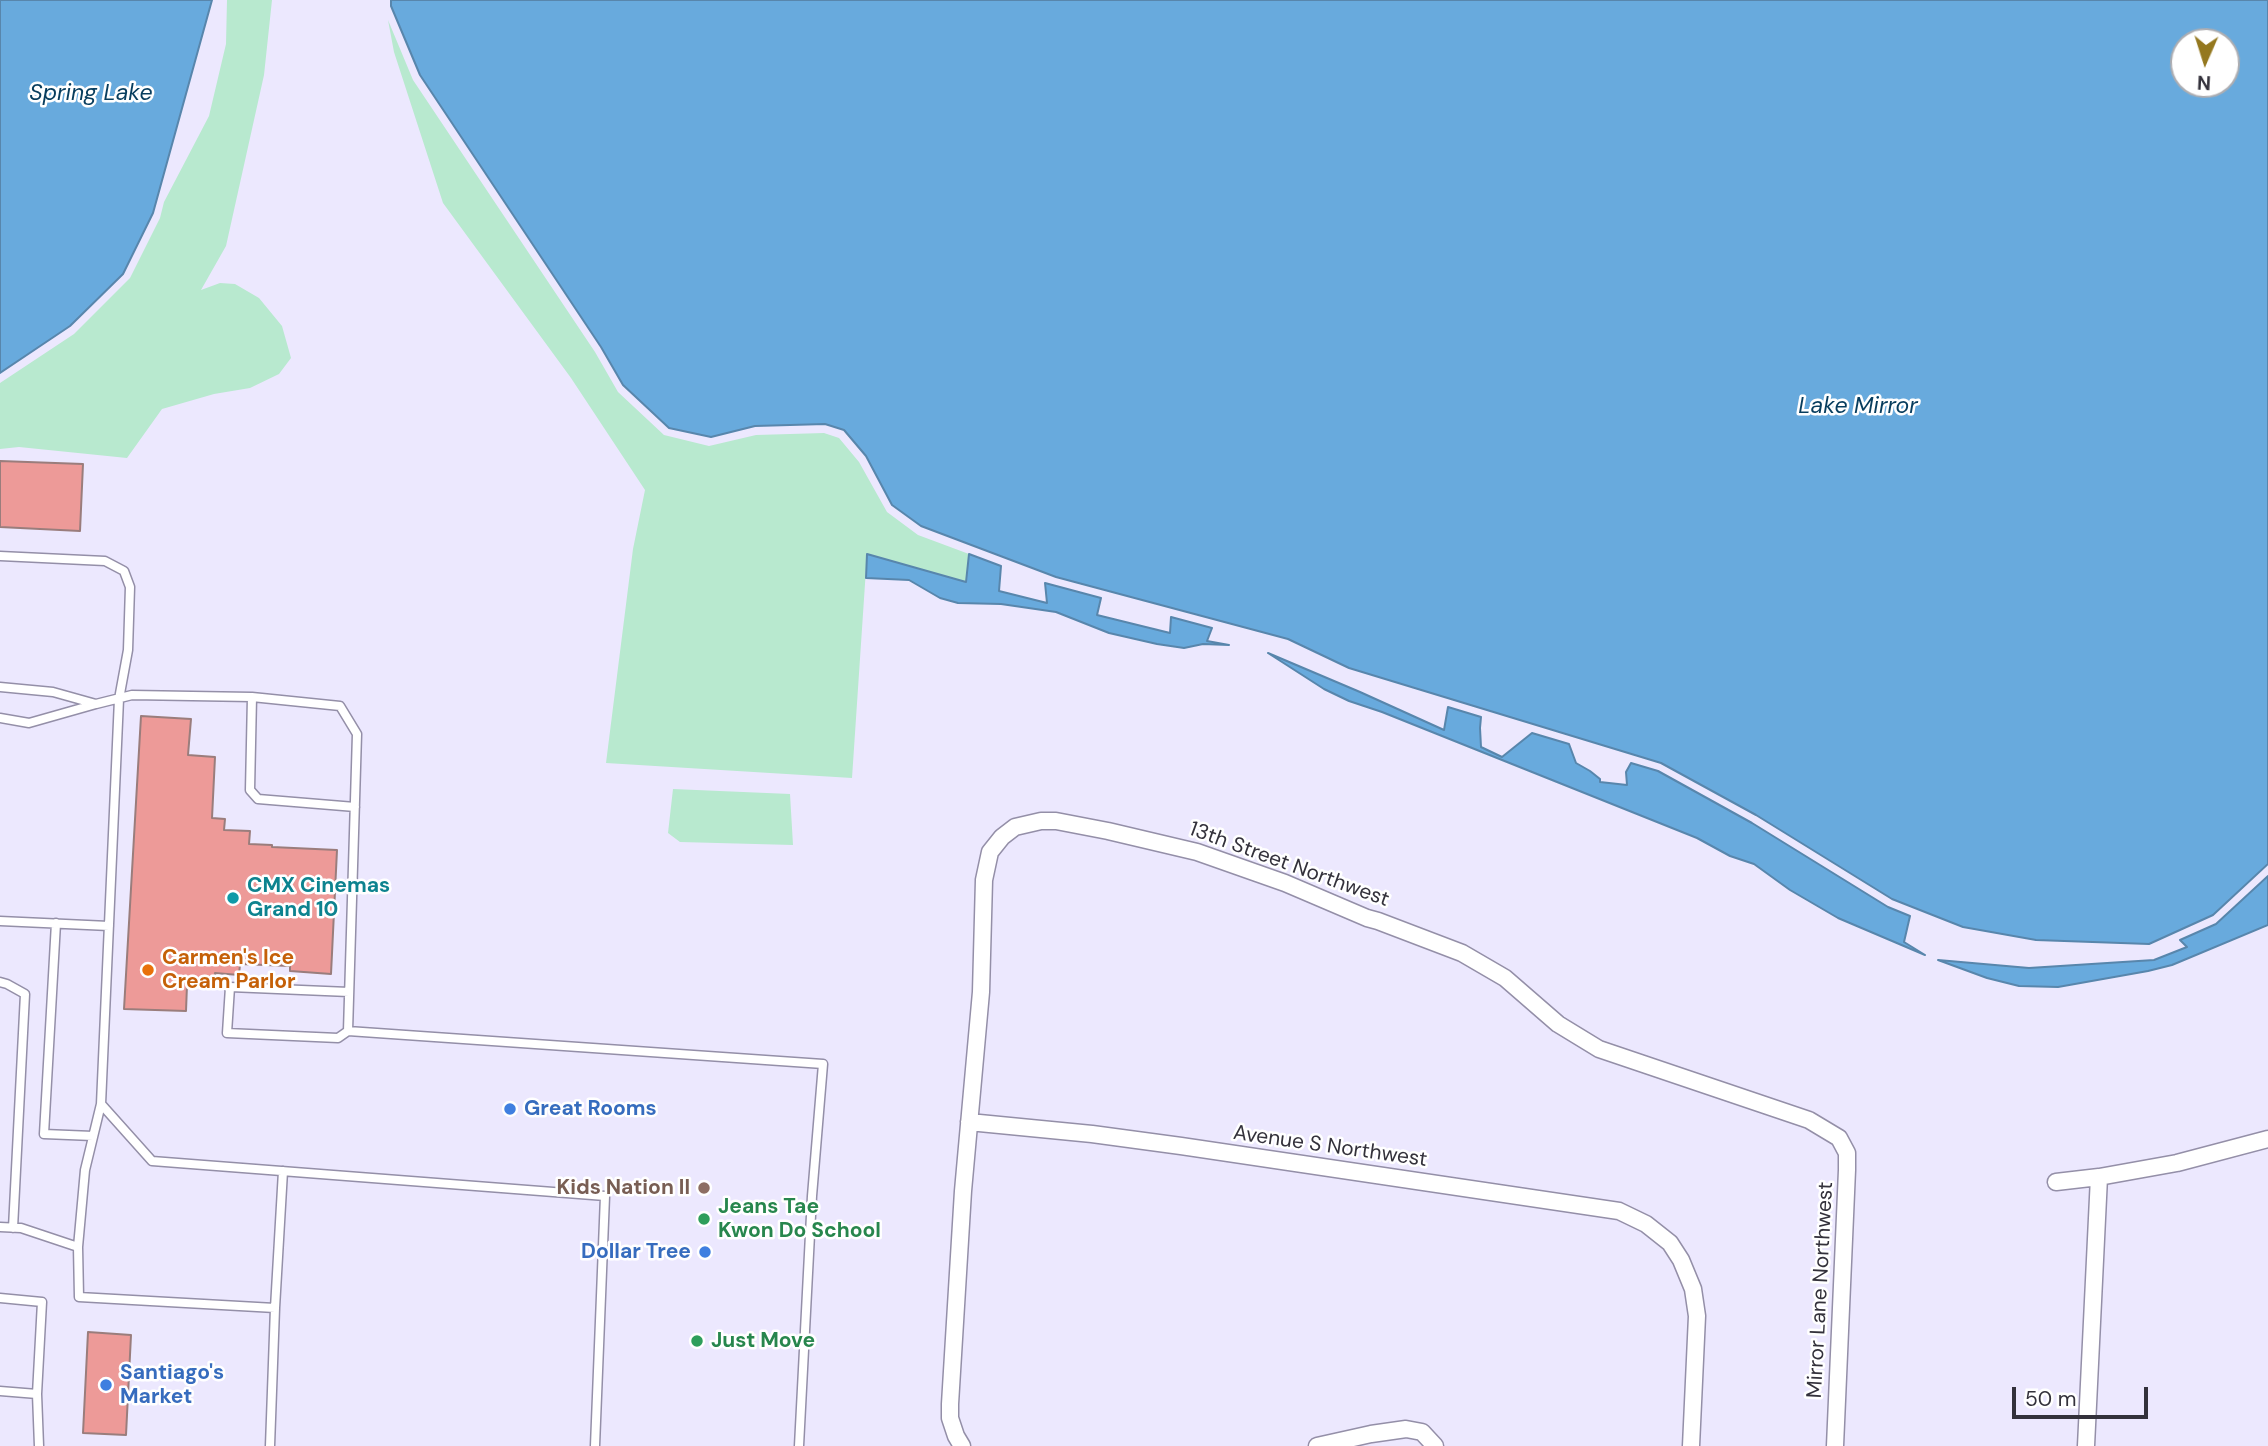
<!DOCTYPE html>
<html>
<head>
<meta charset="utf-8">
<style>
  body { margin:0 }
  #map { position:relative; width:2268px; height:1446px; overflow:hidden; background:#ece8fe; font-family:"DM Sans",sans-serif }
  canvas { display:block }
  .north { position:absolute; left:2170px; top:28px; width:70px; height:70px; box-sizing:border-box; background:#fff; border:2px solid #adadb1; border-radius:50%; rotate:183deg; font-size:19px; font-weight:700; line-height:28px; text-align:center; color:#33313b }
  .north::after { content:''; display:block; margin:auto; width:24px; height:32px; background:#94781f; clip-path:polygon(50% 0,100% 100%,50% 72%,0 100%) }
  .scale { position:absolute; left:2012px; top:1387px; width:136px; height:32px; box-sizing:border-box; border:4px solid #33313b; border-top:0; padding-left:9px; font-size:21px; line-height:24px; white-space:nowrap; color:#33313b; -webkit-text-stroke:5px #fff; paint-order:stroke }
</style>
</head>
<body>
<div id="map">
<canvas width="2268" height="1446"></canvas>
<div class="north">N</div>
<div class="scale">50 m</div>
</div>
<script>
const c = document.querySelector('canvas').getContext('2d');
c.lineJoin = 'round';
function fillPath(path, color) { c.fillStyle = color; c.fill(path, 'evenodd'); }
const shape = rows => new Path2D(rows.map(r => 'M' + r).join(''));
function strokePath(path, color, width, dash) { c.strokeStyle = color; c.lineWidth = width; c.lineCap = dash ? 'butt' : 'round'; c.setLineDash(dash || []); c.stroke(path); }
function write(font, color, halo, rows, align = 'center') {
  c.font = font + ' "DM Sans",sans-serif'; c.lineWidth = 5; c.setLineDash([]); c.textBaseline = 'middle'; c.strokeStyle = halo; c.fillStyle = color; for (const [text, x, y, turn = 0] of rows) {
    c.save(); c.translate(x, y); c.rotate((+turn || 0) * Math.PI / 180); c.textAlign = isNaN(turn) ? turn : align; if (halo) c.strokeText(text, 0, 0); c.fillText(text, 0, 0); c.restore();
  }
}
const green = shape([
  [227,0,272,0,264,75,226,246,201,290,220,283,235,284,259,298,282,326,291,358,279,374,250,388,214,394,162,409,127,458,19,447,0,449,0,383,74,334,130,278,160,218,164,202,209,116,226,44],
  [388,20,413,80,595,352,618,392,664,435,709,446,756,435,824,433,839,438,859,462,887,512,918,535,969,554,967,582,867,554,852,778,606,763,633,549,645,490,571,378,443,203,394,52],
  [673,789,790,794,793,845,680,842,668,833]
]);
const water = shape([
  [0,0,212,0,153,213,123,274,70,326,0,373,0,0],
  [391,0,2268,0,2268,864,2213,915,2149,944,2036,940,1963,927,1892,899,1756,815,1661,763,1349,668,1288,639,1056,577,921,526,892,505,866,456,844,430,825,424,755,426,711,437,669,428,623,385,601,347,420,75,391,6,391,0],
  [2184,42,2226,42,2226,84,2184,84,2184,42],
  [867,554,966,582,969,554,1001,566,999,591,1047,603,1045,583,1101,598,1097,615,1170,633,1171,617,1212,628,1207,641,1229,645,1203,644,1184,648,1157,644,1109,633,1056,612,1001,604,958,603,940,598,909,580,866,578,867,554],
  [1268,653,1360,692,1444,730,1448,707,1481,717,1480,728,1481,747,1502,757,1532,733,1569,744,1576,763,1590,771,1600,779,1600,782,1627,785,1626,772,1631,763,1658,771,1752,823,1888,907,1910,916,1904,942,1925,955,1838,918,1790,890,1754,864,1730,856,1697,838,1382,712,1349,701,1324,689,1268,653],
  [2268,876,2268,925,2172,965,2148,971,2058,987,2019,986,1987,978,1938,960,2029,968,2154,960,2187,947,2180,940,2216,924,2268,876]
]);
const building = shape([
  [0,461,83,464,80,531,0,527,0,461],
  [141,716,191,719,188,755,215,757,212,818,225,819,224,830,250,831,249,844,272,845,272,847,337,850,331,974,290,971,290,966,240,964,239,975,215,973,214,986,187,985,186,1011,124,1009,141,716],
  [88,1332,131,1335,126,1435,83,1433,88,1332]
]);
const service = shape([
  [0,556,105,561,124,571,130,587,128,650,119,699,101,1104,152,1161,605,1196,595,1446],
  [0,687,53,692,96,704,29,723,0,718],
  [252,697,250,790,258,799,355,807],
  [96,704,132,695,252,697,340,706,357,734,348,1031,823,1064,812,1196,799,1446],
  [0,921,109,926],
  [56,923,44,1134,93,1136],
  [0,982,7,984,25,994,13,1228],
  [348,1031,338,1038,227,1033,230,987,349,992],
  [0,1227,21,1228,78,1247,79,1297,275,1308,270,1446],
  [78,1247,85,1170,101,1104],
  [0,1298,42,1302,37,1394],
  [275,1308,283,1171],
  [0,1391,37,1394,39,1446]
]);
const minor = shape([
  [969,1122,1092,1134,1181,1146,1619,1211,1646,1224,1670,1243,1681,1260,1693,1289,1697,1316,1691,1446],
  [2056,1182,2099,1177,2177,1163,2268,1139],
  [962,1446,956,1436,950,1418,950,1404,963,1191,981,992,984,880,990,852,1002,837,1015,827,1041,821,1056,821,1108,831,1197,852,1285,883,1367,918,1378,921,1462,953,1505,978,1558,1024,1599,1049,1809,1120,1839,1138,1847,1153,1847,1170,1835,1446],
  [1317,1446,1371,1434,1406,1429,1422,1432,1435,1446],
  [2086,1446,2099,1177]
]);
const markers = [
  [233,898,7,"#0f9aa8"],
  [148,970,7,"#e8710a"],
  [510,1109,7,"#3f7fe0"],
  [704,1188,7,"#8d6e63"],
  [704,1219,7,"#2e9e5b"],
  [705,1252,7,"#3f7fe0"],
  [697,1341,7,"#2e9e5b"],
  [106,1385,7,"#3f7fe0"]
];
const streetNames = [
  ["13th Street Northwest",1289,865,20],
  ["Avenue S Northwest",1330,1147,8],
  ["Mirror Lane Northwest",1821,1290,-87]
];
const cultureNames = [
  ["CMX Cinemas",247,886],
  ["Grand 10",247,910]
];
const foodNames = [
  ["Carmen's Ice",162,958],
  ["Cream Parlor",162,982]
];
const shopNames = [
  ["Great Rooms",524,1109],
  ["Dollar Tree",691,1252,"right"],
  ["Santiago's",120,1373],
  ["Market",120,1397]
];
const educationNames = [
  ["Kids Nation ll",690,1188]
];
const leisureNames = [
  ["Jeans Tae",718,1207],
  ["Kwon Do School",718,1231],
  ["Just Move",711,1341]
];
const waterNames = [
  ["Spring Lake",91,94],
  ["Lake Mirror",1858,407]
];
fillPath(green, '#b8e9cf');
fillPath(water, '#68aadd');
strokePath(water, '#5886ac', 2);
fillPath(building, '#ed9a98');
strokePath(building, '#9a7d7c', 2);
strokePath(service, '#948fa8', 11);
strokePath(minor, '#948fa8', 19);
strokePath(service, '#fff', 8);
strokePath(minor, '#fff', 16);
for (const [x, y, r, color] of markers) { const dot = new Path2D(); dot.arc(x, y, r, 0, 2 * Math.PI); c.fillStyle = color; c.fill(dot); strokePath(dot, '#fff', 2.5); }
write('21px', '#33313b', '#fff', streetNames);
write('bold 21px', '#0d838f', '#fff', cultureNames, 'left');
write('bold 21px', '#c56008', '#fff', foodNames, 'left');
write('bold 21px', '#366cbe', '#fff', shopNames, 'left');
write('bold 21px', '#785e54', '#fff', educationNames, 'right');
write('bold 21px', '#27864d', '#fff', leisureNames, 'left');
write('italic 23px', '#073d5e', '#fff', waterNames);
</script>
</body>
</html>
